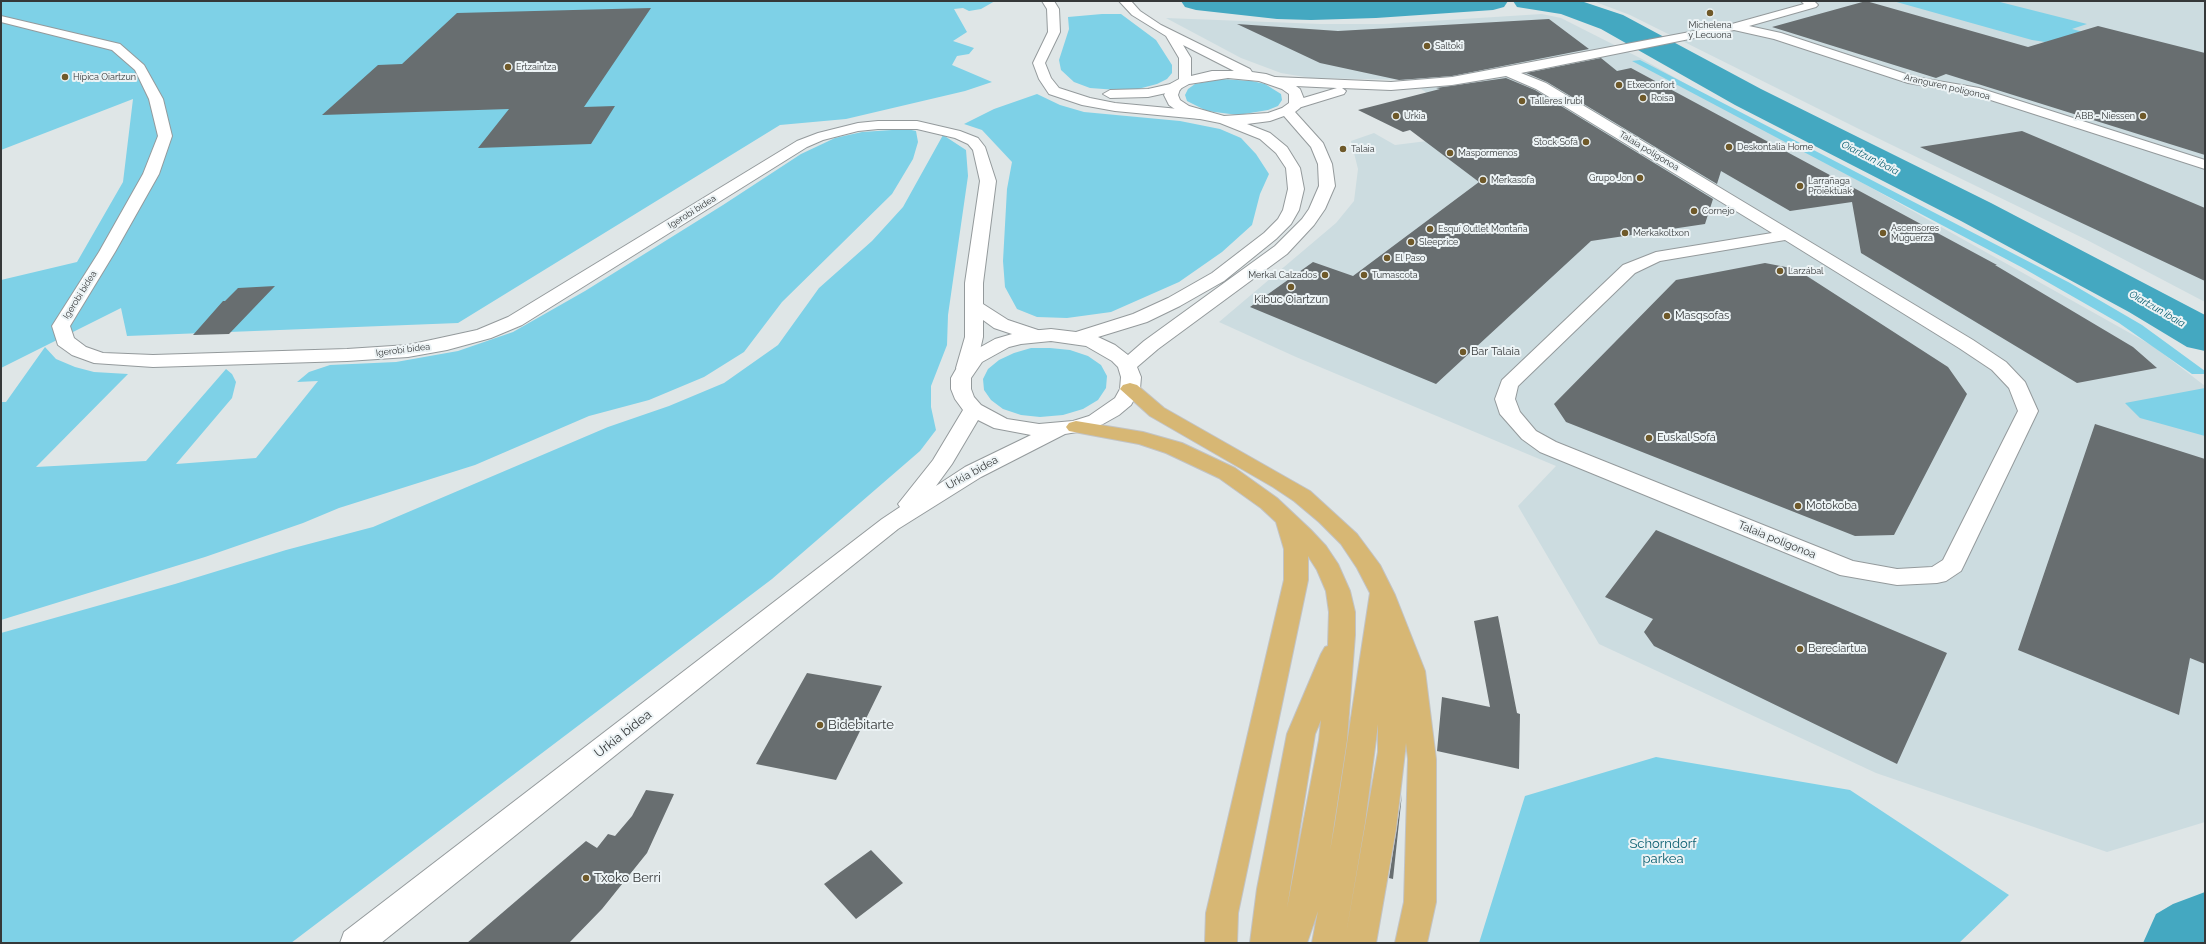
<!DOCTYPE html>
<html>
<head>
<meta charset="utf-8">
<style>
  body { margin:0 }
  #map { position:relative; width:2206px; height:944px; overflow:hidden; background:#dfe6e7; font-family:Raleway,sans-serif }
  canvas { display:block }
  .frame { position:absolute; inset:0; border:2px solid #353839; pointer-events:none }
</style>
</head>
<body>
<div id="map">
<canvas width="2206" height="944"></canvas>
<div class="frame"></div>
</div>
<script>
const c = document.querySelector('canvas').getContext('2d');
c.lineJoin = 'round';
function fillPath(path, color) { c.fillStyle = color; c.fill(path, 'evenodd'); }
const shape = rows => new Path2D(rows.map(r => 'M' + r).join(''));
function strokePath(path, color, width, dash) { c.strokeStyle = color; c.lineWidth = width; c.lineCap = dash ? 'butt' : 'round'; c.setLineDash(dash || []); c.stroke(path); }
function write(font, color, halo, rows, align = 'center') {
  c.font = font + ' Raleway,sans-serif'; c.lineWidth = 4; c.setLineDash([]); c.textBaseline = 'middle'; c.strokeStyle = halo; c.fillStyle = color; for (const [text, x, y, turn = 0] of rows) {
    c.save(); c.translate(x, y); c.rotate((+turn || 0) * Math.PI / 180); c.textAlign = isNaN(turn) ? turn : align; if (halo) c.strokeText(text, 0, 0); c.fillText(text, 0, 0); c.restore();
  }
}
const built = shape([
  [1593,1,2205,1,2205,302,2087,240,1859,129,1630,15],
  [1542,14,1561,18,1642,59,2153,346,2205,386,2205,822,2107,852,1876,773,1599,644,1518,506,1556,466,1296,357,1219,322,1336,223,1354,201,1358,169,1351,141,1374,133,1395,145,1483,134,1409,80,1311,78,1281,73,1241,58,1166,18,1320,24,1384,24]
]);
const green = shape([
  [1,1,995,1,981,9,969,11,963,8,954,9,967,32,953,41,974,48,969,54,957,56,952,65,992,82,965,91,846,119,780,125,458,323,127,336,121,308,1,368,1,280,77,262,123,182,133,99,1,150],
  [1893,1,1996,1,2087,24,2072,29,2087,33,2045,42,2032,40],
  [1102,14,1121,14,1156,40,1172,65,1172,73,1167,79,1157,84,1138,89,1117,90,1090,88,1074,82,1061,70,1059,60,1069,29,1068,17],
  [1640,60,2070,283,2142,325,2205,371,2205,374,2192,374,2119,323,2023,268,1632,61],
  [1221,79,1252,81,1265,84,1281,94,1282,100,1278,106,1268,110,1238,115,1207,111,1187,101,1185,95,1188,89,1195,84],
  [1037,94,1060,105,1084,112,1180,121,1220,129,1241,138,1256,154,1269,174,1260,194,1252,225,1222,252,1179,282,1111,312,1067,318,1037,317,1017,309,1005,287,1003,261,1007,189,1012,162,982,130,964,124,994,109],
  [907,129,916,131,918,142,913,159,892,194,782,302,744,352,704,377,649,400,589,416,475,465,339,508,303,523,205,557,1,620,1,402,6,402,45,347,56,359,75,367,94,372,128,374,36,467,146,461,226,369,232,374,236,382,232,398,176,464,256,458,318,381,297,382,309,372,330,365,396,362,458,351,513,332,585,291,723,205,801,154,835,138,862,132],
  [943,135,966,150,968,176,948,315,947,345,931,386,931,407,936,430,920,451,772,579,291,943,1,943,1,633,175,584,286,550,373,527,608,427,669,406,724,383,778,345,819,288,872,241,903,207],
  [1031,348,1050,348,1070,350,1088,356,1101,365,1107,376,1106,388,1098,400,1083,409,1063,415,1040,417,1021,415,1003,409,991,400,984,390,983,379,988,369,999,360,1014,353],
  [2205,388,2205,436,2140,418,2125,403],
  [1656,757,1850,790,2009,895,1959,943,1479,943,1525,796]
]);
const river = shape([
  [1181,1,1311,2,1508,1,1504,7,1493,10,1376,18,1311,20,1277,19,1196,10,1185,7,1181,1],
  [1513,1,1581,1,1623,15,1761,89,1991,203,2205,315,2205,351,2187,347,2129,312,1961,221,1735,105,1601,29,1561,14,1517,7,1513,1],
  [2205,892,2205,943,2143,943,2156,914,2173,904,2205,892]
]);
const building = shape([
  [1866,1,2028,47,2098,26,2205,53,2205,155,1946,74,1936,78,1772,27],
  [651,8,584,107,615,106,591,144,478,148,509,109,322,115,378,65,402,64,457,13],
  [1549,19,1589,49,1452,76,1399,80,1320,63,1237,24,1338,31],
  [1601,58,1617,71,1631,68,1997,265,1995,265,2133,347,2157,368,2077,383,1861,253,1852,202,1790,211,1721,171,1717,184,1547,82,1526,73],
  [1506,78,1535,90,1713,199,1705,224,1591,241,1436,384,1250,307,1313,262,1353,276,1479,182,1410,130,1403,132,1358,110,1440,89,1436,88],
  [2022,131,2205,208,2205,281,1920,147],
  [1765,263,1796,269,1948,367,1967,394,1894,535,1855,536,1566,422,1554,404,1676,280],
  [275,286,229,334,193,335,223,301,225,301,238,288],
  [2095,424,2205,459,2205,664,2190,658,2179,715,2018,650],
  [1656,530,1947,653,1897,764,1654,646,1644,632,1653,619,1605,597],
  [1498,616,1517,713,1520,714,1519,769,1437,751,1442,697,1490,707,1474,621],
  [807,673,882,686,836,780,756,764],
  [646,790,674,794,647,853,602,909,569,943,467,943,586,841,597,848,608,834,615,836,632,816],
  [1402,794,1393,879,1389,878],
  [871,850,903,883,856,919,824,884]
]);
const minor = shape([
  [1801,1,1814,1,1818,5,1816,7,1749,26,1781,33,1915,77,1979,88,2205,160,2205,169,1972,94,1908,83,1774,39,1734,30,1521,73,1546,83,1973,340,2006,362,2025,382,2038,411,1964,565,1961,571,1946,581,1937,583,1897,585,1840,575,1540,452,1522,439,1500,414,1495,399,1502,380,1623,265,1656,252,1772,233,1536,89,1506,76,1452,85,1391,90,1342,88,1346,91,1344,94,1295,109,1290,108,1288,105,1290,102,1337,88,1275,85,1269,81,1275,77,1391,82,1452,77,1732,24,1804,4,1801,1],
  [1785,240,1959,348,1992,370,2009,388,2018,411,1943,560,1932,567,1897,569,1853,561,1556,442,1536,431,1520,412,1515,399,1518,386,1635,273,1660,261,1785,240],
  [1,16,120,44,144,65,163,99,172,136,159,174,115,252,70,326,74,338,86,347,103,353,153,355,347,349,408,345,477,330,508,317,797,141,818,133,858,123,878,121,917,121,960,131,978,138,985,147,996,181,983,283,983,304,1008,320,1044,332,1046,336,1044,340,1037,342,1030,340,994,328,983,320,983,337,976,368,973,372,966,374,959,372,956,368,965,337,965,283,980,181,973,150,968,144,955,138,917,129,878,129,858,131,823,140,807,147,522,325,491,338,447,350,408,357,347,361,153,367,94,363,72,355,58,345,52,326,99,252,143,174,158,136,149,99,135,70,112,50,1,22,1,16]
]);
const tertiary = shape([
  [1042,1,1054,1,1059,9,1060,32,1045,63,1051,78,1059,88,1090,98,1115,103,1200,111,1205,112,1207,115,1205,118,1200,119,1115,111,1082,105,1049,94,1039,79,1033,63,1048,32,1047,9,1042,1],
  [1175,83,1182,87,1180,90,1148,97,1110,98,1103,94,1110,90,1148,89,1175,83]
]);
const secondary = shape([
  [1119,1,1131,1,1140,11,1161,25,1250,69,1252,72,1266,74,1292,83,1300,89,1304,99,1300,108,1295,112,1323,143,1332,164,1335,186,1325,209,1314,225,1287,254,1158,349,1137,367,1141,377,1140,389,1131,405,1119,415,1103,424,1083,431,1065,434,981,477,898,529,381,943,340,943,344,932,882,519,900,507,898,504,933,460,963,410,955,399,951,389,951,378,959,364,968,354,995,339,1019,332,1051,329,1076,332,1133,314,1168,298,1212,273,1264,233,1278,219,1283,210,1288,189,1286,168,1276,153,1260,139,1220,123,1195,118,1179,112,1169,105,1164,95,1170,84,1179,79,1179,58,1166,36,1132,15,1119,1],
  [1183,45,1234,71,1212,71,1191,76,1191,58,1183,45],
  [1228,78,1259,81,1282,89,1289,94,1289,103,1282,108,1268,113,1224,116,1189,106,1180,100,1178,95,1180,89,1189,84,1228,78],
  [1284,116,1311,147,1318,164,1319,186,1309,209,1302,219,1275,246,1144,341,1128,355,1115,345,1098,337,1147,322,1180,306,1224,281,1276,239,1291,224,1299,210,1304,189,1300,168,1287,147,1270,133,1247,124,1270,121,1284,116],
  [1051,341,1086,346,1112,361,1118,367,1121,377,1120,389,1115,398,1089,416,1073,421,1039,424,1007,419,981,405,974,397,971,389,971,378,982,362,1009,347,1021,344,1051,341],
  [978,420,994,428,1031,435,965,467,936,486,952,464,978,420]
]);
const motorway = shape([
  [1130,383,1137,385,1164,408,1310,491,1357,534,1380,565,1395,595,1425,671,1436,759,1436,902,1427,943,1395,943,1404,902,1408,759,1406,743,1396,829,1376,943,1312,943,1318,911,1307,943,1250,943,1257,889,1287,734,1321,654,1325,647,1328,646,1329,612,1326,591,1317,570,1308,556,1308,580,1238,913,1237,943,1205,943,1206,913,1284,580,1284,549,1276,522,1261,508,1219,478,1166,453,1139,444,1069,431,1066,427,1069,423,1076,421,1143,432,1182,443,1235,468,1277,498,1311,530,1326,546,1338,564,1350,591,1355,612,1355,635,1347,740,1330,851,1335,823,1370,593,1357,568,1341,544,1319,522,1294,501,1273,487,1150,416,1120,389,1123,385,1130,383],
  [1321,720,1319,740,1287,908,1315,734,1321,720],
  [1378,724,1378,752,1346,934,1365,823,1378,724]
]);
const markers = [
  [1710,13,4,"#6f5929"],
  [1427,46,4,"#6f5929"],
  [508,67,4,"#6f5929"],
  [65,77,4,"#6f5929"],
  [1619,85,4,"#6f5929"],
  [1643,98,4,"#6f5929"],
  [1522,101,4,"#6f5929"],
  [1396,116,4,"#6f5929"],
  [2143,116,4,"#6f5929"],
  [1586,142,4,"#6f5929"],
  [1729,147,4,"#6f5929"],
  [1343,149,4,"#6f5929"],
  [1450,153,4,"#6f5929"],
  [1640,178,4,"#6f5929"],
  [1483,180,4,"#6f5929"],
  [1800,186,4,"#6f5929"],
  [1694,211,4,"#6f5929"],
  [1430,229,4,"#6f5929"],
  [1625,233,4,"#6f5929"],
  [1883,233,4,"#6f5929"],
  [1411,242,4,"#6f5929"],
  [1387,258,4,"#6f5929"],
  [1780,271,4,"#6f5929"],
  [1325,275,4,"#6f5929"],
  [1364,275,4,"#6f5929"],
  [1291,287,4,"#6f5929"],
  [1667,316,4,"#6f5929"],
  [1463,352,4,"#6f5929"],
  [1649,438,4,"#6f5929"],
  [1798,506,4,"#6f5929"],
  [1800,649,4,"#6f5929"],
  [820,725,4,"#6f5929"],
  [586,878,4,"#6f5929"]
];
const farPoinames = [
  ["Michelena",1710,25,"center"],
  ["y Lecuona",1710,35,"center"],
  ["Saltoki",1435,46],
  ["Ertzaintza",516,67],
  ["Hípica Oiartzun",73,77],
  ["Etxeconfort",1627,85],
  ["Roisa",1651,98],
  ["Talleres Irubi",1530,101],
  ["Urkia",1404,116],
  ["ABB - Niessen",2135,116,"right"],
  ["Stock Sofá",1578,142,"right"],
  ["Deskontalia Home",1737,147],
  ["Talaia",1351,149],
  ["Maspormenos",1458,153],
  ["Grupo Jon",1632,178,"right"],
  ["Merkasofa",1491,180],
  ["Larrañaga",1808,181],
  ["Proiektuak",1808,191],
  ["Cornejo",1702,211],
  ["Ascensores",1891,228],
  ["Muguerza",1891,238],
  ["Esquí Outlet Montaña",1438,229],
  ["Merkakoltxon",1633,233],
  ["Sleeprice",1419,242],
  ["El Paso",1395,258],
  ["Larzábal",1788,271],
  ["Merkal Calzados",1317,275,"right"],
  ["Tumascota",1372,275]
];
const farStreetnames = [
  ["Aranguren poligonoa",1947,87,13],
  ["Talaia poligonoa",1649,151,31],
  ["Igerobi bidea",692,212,-32],
  ["Igerobi bidea",80,295,-58],
  ["Igerobi bidea",403,350,-7]
];
const farWaternames = [
  ["Oiartzun ibaia",1870,158,27],
  ["Oiartzun ibaia",2157,309,30]
];
const poiNames = [
  ["Kibuc Oiartzun",1291,300,"center"],
  ["Masqsofas",1675,316],
  ["Bar Talaia",1471,352],
  ["Euskal Sofá",1657,438],
  ["Motokoba",1806,506],
  ["Bereciartua",1808,649]
];
const streetNames = [
  ["Urkia bidea",972,473,-29],
  ["Talaia poligonoa",1777,540,22]
];
const nearPoinames = [
  ["Bidebitarte",828,725],
  ["Txoko Berri",594,878]
];
const nearStreetnames = [
  ["Urkia bidea",623,734,-38]
];
const nearParknames = [
  ["Schorndorf",1663,844],
  ["parkea",1663,859]
];
fillPath(built, '#ccdce0');
fillPath(green, '#7ed1e7');
fillPath(river, '#44a8c1');
fillPath(building, '#686e70');
strokePath(minor, '#949a9c', 2);
strokePath(tertiary, '#949a9c', 2);
strokePath(secondary, '#949a9c', 2);
strokePath(motorway, '#c2c3c4', 2);
fillPath(minor, '#fff');
fillPath(tertiary, '#fff');
fillPath(secondary, '#fff');
fillPath(motorway, '#d7b774');
for (const [x, y, r, color] of markers) { const dot = new Path2D(); dot.arc(x, y, r, 0, 2 * Math.PI); c.fillStyle = color; c.fill(dot); strokePath(dot, '#ecf3f5', 1.5); }
write('9px', '#353839', '#ecf3f5', farPoinames, 'left');
write('9px', '#353839', '#ecf3f5', farStreetnames);
write('italic 10px', '#0b5f71', '#ecf3f5', farWaternames);
write('11px', '#353839', '#ecf3f5', poiNames, 'left');
write('11px', '#353839', '#ecf3f5', streetNames);
write('13px', '#353839', '#ecf3f5', nearPoinames, 'left');
write('13px', '#353839', '#ecf3f5', nearStreetnames);
write('13px', '#075d6f', '#ecf3f5', nearParknames);
</script>
</body>
</html>
